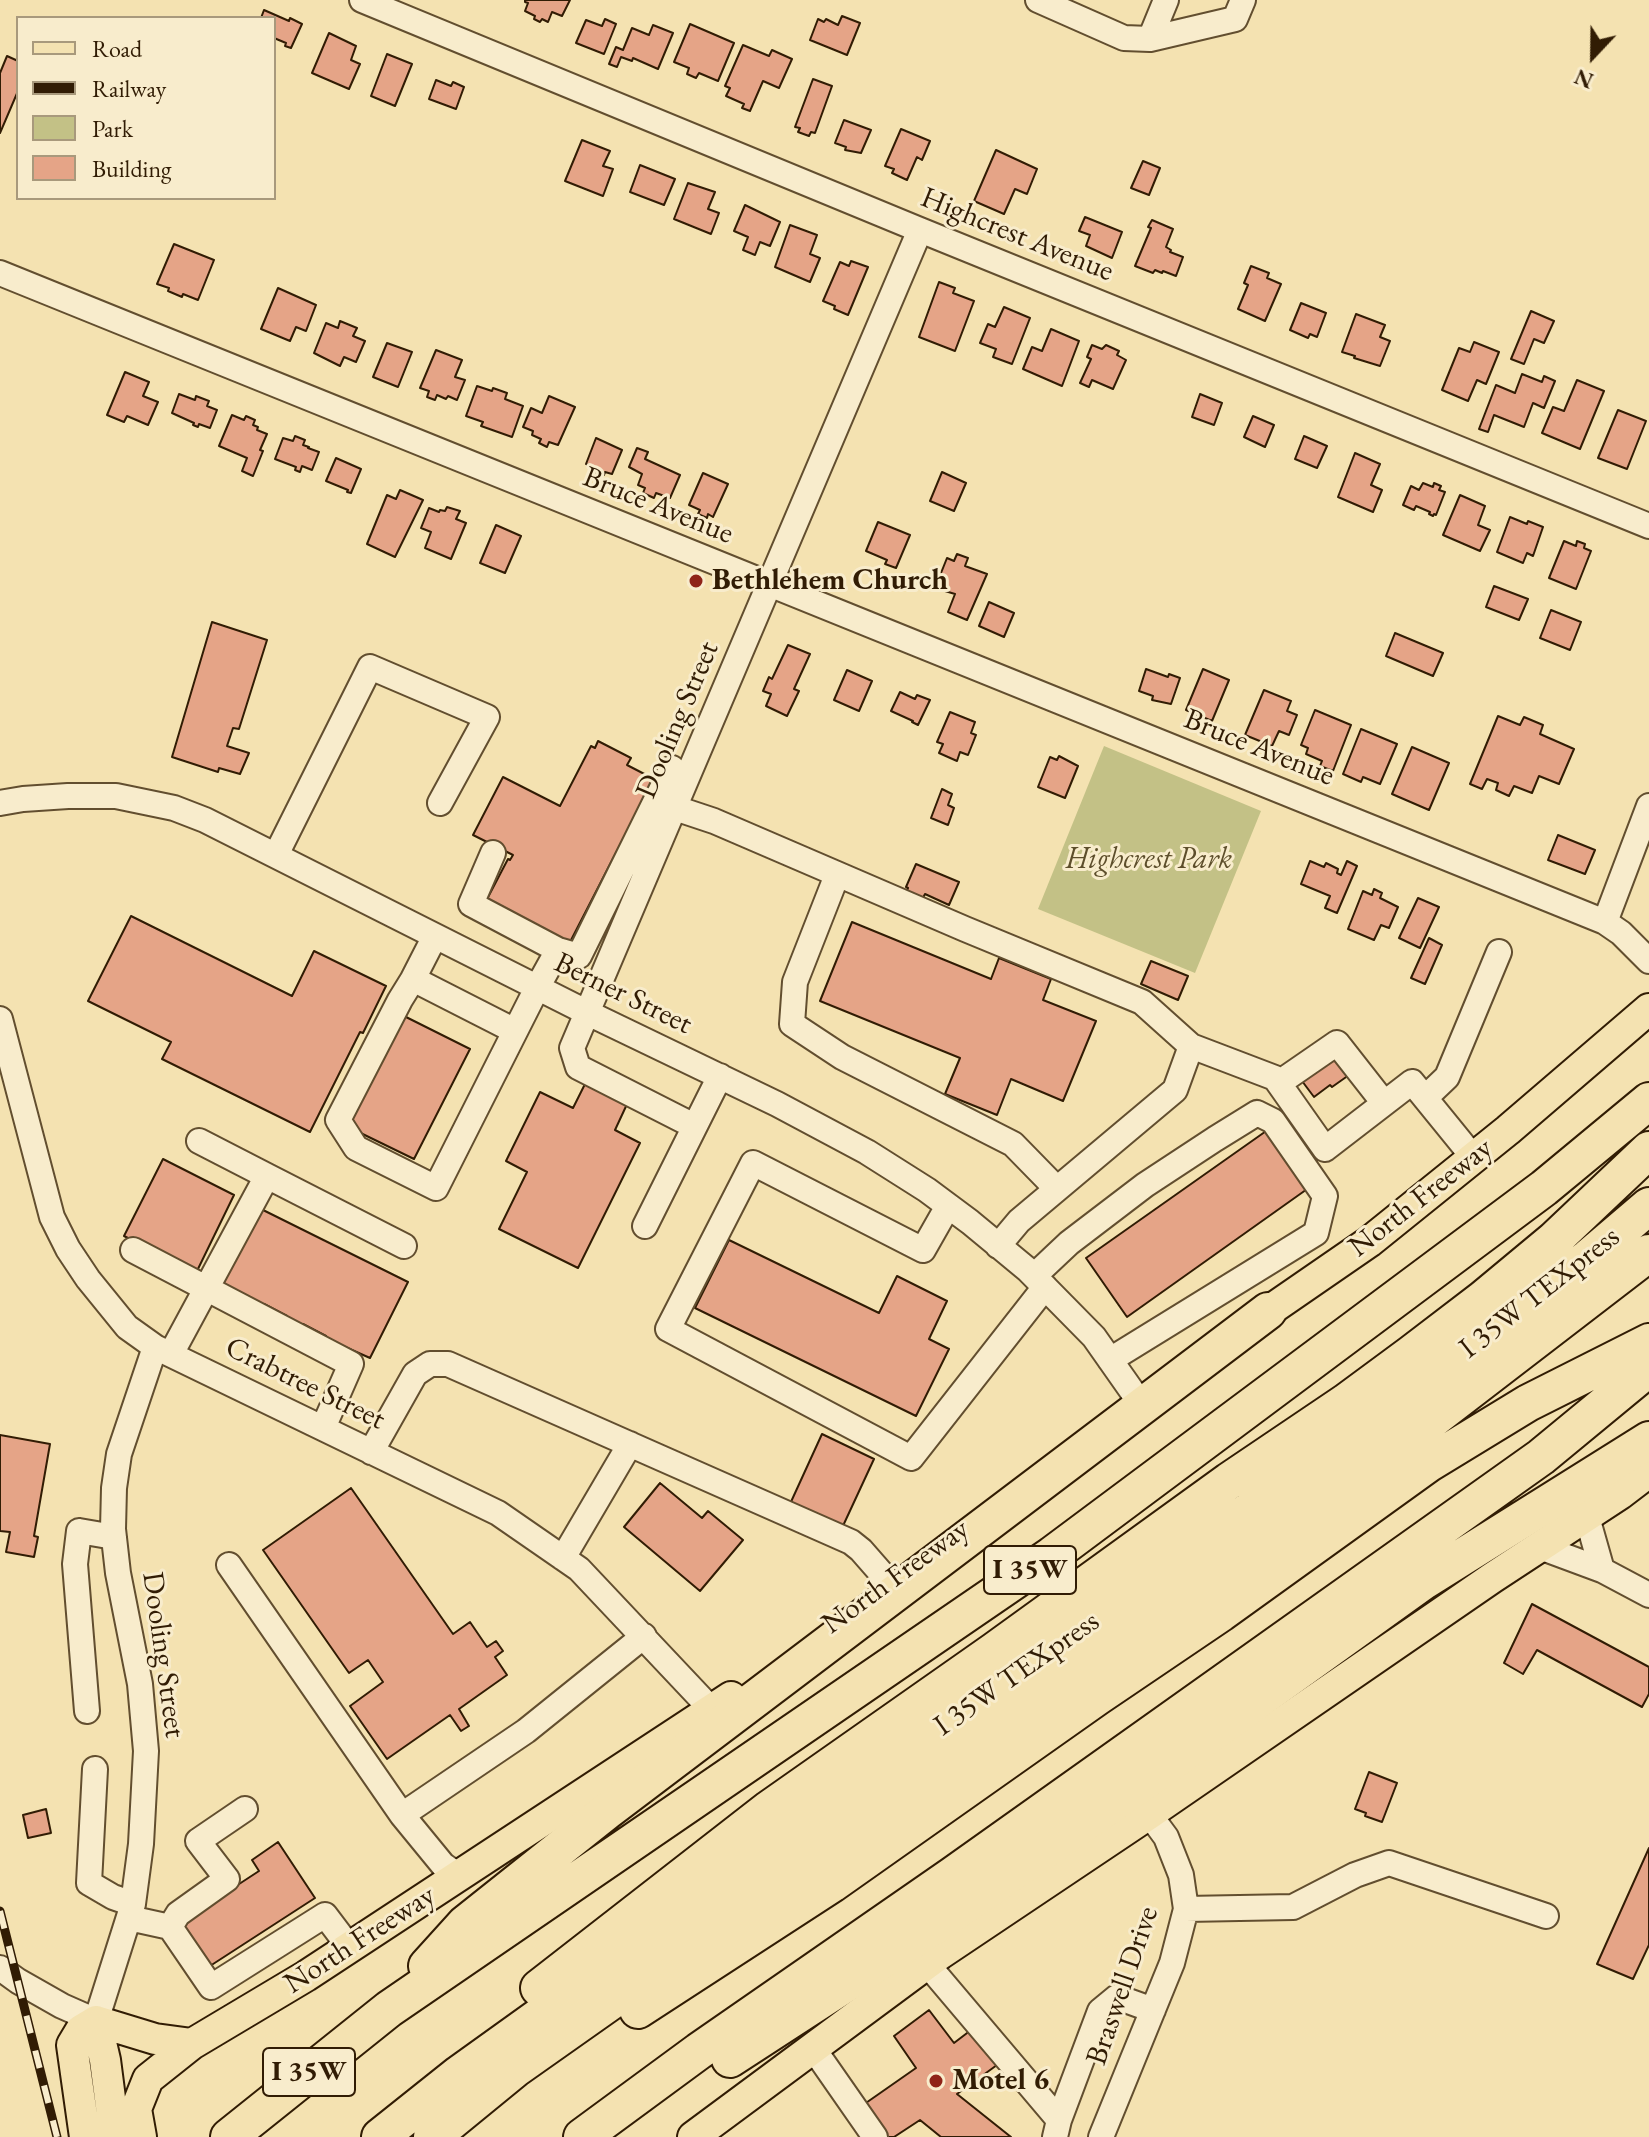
<!DOCTYPE html>
<html>
<head>
<meta charset="utf-8">
<style>
  body { margin:0 }
  #map { position:relative; width:1649px; height:2137px; overflow:hidden; background:#f4e2b1; font-family:"EB Garamond",serif }
  canvas { display:block }
  .legend { position:absolute; left:16px; top:16px; width:260px; height:184px; box-sizing:border-box; background:#f8eccc; border:2px solid #a8997c; margin:0; padding:10px 14px; list-style:none; font-size:24px; color:#311c04 }
  .legend li { display:flex; align-items:center; gap:16px; height:40px }
  .legend b { width:40px; border:2px solid #a8997c }
  .north { position:absolute; left:1553px; top:16px; width:80px; height:80px; -webkit-text-stroke:6px #f8eccc; paint-order:stroke; rotate:202deg; font-size:22px; font-weight:700; line-height:32px; text-align:center; color:#311c04 }
  .north::after { content:''; display:block; margin:auto; width:28px; height:36px; background:#311c04; clip-path:polygon(50% 0,100% 100%,50% 72%,0 100%) }
</style>
</head>
<body>
<div id="map">
<canvas width="1649" height="2137"></canvas>
<ul class="legend">
<li><b style="height:10px;background:#f4e2b1"></b>Road</li>
<li><b style="height:10px;background:#311c04"></b>Railway</li>
<li><b style="height:22px;background:#c3c186"></b>Park</li>
<li><b style="height:22px;background:#e5a487"></b>Building</li>
</ul>
<div class="north">N</div>
</div>
<script>
const c = document.querySelector('canvas').getContext('2d');
c.lineJoin = 'round';
function fillPath(path, color) { c.fillStyle = color; c.fill(path, 'evenodd'); }
const shape = rows => new Path2D(rows.map(r => 'M' + r).join(''));
function strokePath(path, color, width, dash) { c.strokeStyle = color; c.lineWidth = width; c.lineCap = dash ? 'butt' : 'round'; c.setLineDash(dash || []); c.stroke(path); }
function write(font, color, halo, rows, align = 'center') {
  c.font = font + ' "EB Garamond",serif'; c.lineWidth = 6; c.setLineDash([]); c.textBaseline = 'middle'; c.strokeStyle = halo; c.fillStyle = color; for (const [text, x, y, turn = 0] of rows) {
    c.save(); c.translate(x, y); c.rotate((+turn || 0) * Math.PI / 180); c.textAlign = isNaN(turn) ? turn : align; if (halo) c.strokeText(text, 0, 0); c.fillText(text, 0, 0); c.restore();
  }
}
const green = shape([
  [1104,746,1261,811,1195,973,1038,909]
]);
const building = shape([
  [525,0,570,0,562,16,552,12,548,22,542,19,540,22,534,19,535,16,525,11,528,3,525,2,525,0],
  [264,10,289,21,290,18,302,24,291,48,285,46,286,43,274,38,274,18,261,18,264,10],
  [842,16,860,23,847,55,810,40,818,19,824,22,826,19,838,25,842,16],
  [605,19,616,24,604,54,576,43,586,20,602,26,605,19],
  [690,24,734,43,718,81,699,73,696,78,687,74,689,68,674,62,690,24],
  [653,25,673,33,658,69,633,58,632,61,621,57,617,67,609,64,616,47,623,50,632,28,649,35,653,25],
  [329,33,356,46,351,60,360,64,349,89,312,73,329,33],
  [743,45,769,56,772,50,792,59,779,88,763,81,750,111,742,108,744,104,726,96,730,88,725,86,743,45],
  [387,54,412,64,395,106,371,96,387,54],
  [7,56,18,61,18,91,0,133,0,73,7,56],
  [813,79,832,86,815,133,811,132,809,136,798,132,800,128,795,127,813,79],
  [436,80,451,86,453,82,464,87,456,109,429,99,436,80],
  [844,120,871,130,861,153,845,150,846,147,835,143,844,120],
  [901,129,930,141,922,160,917,157,907,180,892,173,894,169,885,166,901,129],
  [582,140,610,151,603,166,613,169,603,196,565,181,582,140],
  [996,150,1037,169,1027,194,1015,189,1004,214,974,201,996,150],
  [1143,161,1160,168,1149,195,1131,188,1143,161],
  [640,165,675,179,664,205,630,192,640,165],
  [688,183,715,192,708,209,719,213,711,234,674,219,688,183],
  [745,205,780,222,770,246,760,242,755,255,743,250,748,237,734,231,745,205],
  [1085,217,1122,232,1112,258,1086,246,1090,235,1079,231,1085,217],
  [1152,220,1173,229,1166,247,1171,250,1170,252,1183,257,1176,276,1163,271,1162,273,1155,270,1153,273,1135,266,1151,228,1148,227,1152,220],
  [790,225,817,235,810,254,820,258,810,282,775,267,790,225],
  [174,244,214,260,198,300,183,294,182,297,168,291,169,288,157,284,174,244],
  [851,261,868,267,848,315,834,309,835,306,823,301,840,262,849,266,851,261],
  [1251,266,1269,273,1267,278,1281,284,1265,321,1238,309,1248,285,1244,283,1251,266],
  [939,282,955,288,953,293,974,301,955,351,919,337,939,282],
  [278,288,316,305,306,331,296,327,290,341,261,329,278,288],
  [1301,303,1326,313,1317,337,1310,334,1308,338,1290,330,1301,303],
  [1004,307,1030,318,1012,364,993,357,996,349,980,343,988,324,995,327,1004,307],
  [1531,311,1554,321,1544,343,1534,339,1524,364,1511,359,1531,311],
  [1356,314,1385,325,1380,337,1390,341,1380,366,1354,358,1355,356,1342,352,1356,314],
  [340,321,357,328,353,336,365,341,356,362,344,357,340,366,314,353,326,323,338,328,340,321],
  [1051,329,1079,341,1062,386,1023,369,1032,347,1042,351,1051,329],
  [1474,342,1499,352,1486,384,1477,380,1468,401,1442,390,1459,348,1470,352,1474,342],
  [387,343,412,352,398,387,373,377,387,343],
  [1092,345,1102,349,1106,345,1119,351,1117,355,1126,360,1113,389,1092,380,1089,387,1080,383,1091,359,1087,357,1092,345],
  [436,350,462,360,455,377,465,380,457,400,448,396,446,399,437,395,435,400,427,397,429,391,420,388,436,350],
  [125,372,149,382,143,396,158,402,148,425,127,416,124,422,107,415,125,372],
  [1522,374,1542,382,1544,376,1555,381,1544,408,1533,403,1524,427,1494,415,1488,432,1479,429,1496,385,1515,393,1522,374],
  [1577,380,1604,391,1580,449,1542,433,1553,407,1564,411,1577,380],
  [477,386,492,391,493,388,507,393,505,399,523,406,512,437,481,426,483,422,466,416,477,386],
  [179,394,195,400,196,396,209,401,207,406,217,410,210,428,199,424,198,427,193,425,194,423,172,413,179,394],
  [1200,394,1222,403,1214,425,1192,417,1200,394],
  [549,396,575,407,558,445,549,442,547,447,539,443,541,439,532,435,533,431,523,427,531,408,542,413,549,396],
  [1618,410,1646,421,1627,469,1598,458,1618,410],
  [232,415,244,420,246,416,255,420,253,425,258,427,257,430,267,434,260,450,263,451,253,476,242,471,247,458,219,446,232,415],
  [1253,416,1274,425,1265,447,1244,437,1253,416],
  [295,436,305,440,303,445,309,447,308,448,319,452,312,470,302,466,300,472,295,470,296,467,275,459,283,438,293,441,295,436],
  [1304,436,1327,446,1317,468,1295,459,1304,436],
  [596,438,622,450,612,474,605,472,604,475,595,472,597,468,586,464,596,438],
  [637,448,648,452,645,459,680,475,670,498,656,493,654,498,643,493,645,488,638,485,642,474,629,467,637,448],
  [1355,453,1380,464,1371,485,1382,490,1373,512,1338,497,1355,453],
  [336,458,361,469,351,493,347,492,348,490,326,481,336,458],
  [942,472,966,483,954,511,930,501,942,472],
  [703,473,728,484,713,517,708,514,707,518,698,514,700,510,689,505,703,473],
  [1423,483,1433,487,1434,483,1441,486,1439,490,1445,492,1436,515,1434,514,1433,516,1429,514,1430,512,1416,506,1414,510,1403,505,1411,486,1419,490,1423,483],
  [400,490,423,500,395,557,367,544,387,495,396,499,400,490],
  [1460,495,1485,506,1478,525,1490,530,1480,551,1443,535,1460,495],
  [447,507,460,511,456,519,466,523,451,559,425,548,431,532,421,528,429,508,439,512,440,510,445,511,447,507],
  [1510,517,1527,524,1528,521,1543,527,1533,556,1527,553,1523,563,1497,552,1510,517],
  [878,522,910,535,896,568,885,564,887,560,866,551,878,522],
  [496,525,521,536,505,573,480,563,496,525],
  [1564,541,1576,546,1577,541,1585,544,1584,548,1591,551,1576,589,1549,578,1564,541],
  [957,554,968,558,965,566,987,574,967,620,948,612,955,594,935,588,947,558,954,561,957,554],
  [1494,586,1528,599,1519,620,1486,607,1494,586],
  [989,602,1014,613,1004,637,979,626,989,602],
  [1551,610,1581,622,1570,650,1540,638,1551,610],
  [212,622,267,640,239,729,233,728,227,746,249,753,240,774,219,768,218,772,172,757,212,622],
  [1395,633,1443,653,1433,676,1386,656,1395,633],
  [788,645,810,654,794,689,799,691,787,716,766,706,771,694,763,691,769,677,772,679,788,645],
  [1146,669,1168,677,1169,674,1180,678,1171,704,1152,700,1153,696,1139,691,1146,669],
  [1203,669,1229,680,1212,721,1186,710,1203,669],
  [847,670,872,681,859,711,834,700,847,670],
  [1264,690,1291,701,1287,711,1297,715,1289,735,1279,731,1272,746,1245,735,1264,690],
  [900,692,915,699,917,695,930,700,918,725,912,722,913,721,891,711,900,692],
  [1315,710,1351,725,1333,771,1320,766,1322,761,1306,754,1308,748,1301,745,1315,710],
  [950,712,975,722,971,733,976,735,968,755,960,752,957,761,939,753,943,744,937,742,950,712],
  [1498,716,1520,725,1524,717,1543,725,1540,734,1574,749,1559,784,1539,776,1532,793,1514,786,1509,796,1496,790,1498,783,1487,779,1482,789,1470,784,1498,716],
  [1361,729,1397,744,1380,784,1363,777,1361,782,1343,774,1361,729],
  [598,741,631,758,627,765,654,779,569,944,486,901,508,859,510,860,513,855,473,835,503,777,560,806,591,746,595,748,598,741],
  [1412,747,1449,763,1429,810,1392,794,1412,747],
  [1059,756,1078,766,1065,798,1038,787,1050,757,1057,760,1059,756],
  [942,789,952,794,948,805,954,808,948,825,931,818,942,789],
  [1558,835,1595,850,1585,874,1548,860,1558,835],
  [1310,861,1324,867,1326,863,1338,869,1337,873,1341,875,1347,861,1357,866,1337,913,1325,908,1330,896,1301,884,1310,861],
  [916,864,959,882,949,905,925,894,921,902,905,895,908,888,906,887,916,864],
  [1374,889,1382,893,1380,898,1398,907,1389,928,1381,925,1374,940,1348,929,1363,891,1372,895,1374,889],
  [1418,898,1439,907,1420,948,1399,938,1418,898],
  [131,916,292,996,314,951,386,986,363,1033,360,1032,310,1132,162,1059,171,1042,88,1001,131,916],
  [852,922,991,979,999,958,1051,979,1043,1000,1096,1021,1063,1101,1011,1079,997,1115,945,1094,960,1058,820,1001,852,922],
  [1429,938,1442,945,1425,984,1411,978,1429,938],
  [1151,961,1188,976,1178,1000,1141,984,1151,961],
  [396,1012,470,1049,414,1159,340,1123,396,1012],
  [1332,1052,1349,1075,1332,1087,1330,1085,1314,1097,1299,1077,1332,1052],
  [586,1082,628,1102,615,1130,640,1143,578,1268,499,1229,527,1172,506,1161,540,1092,573,1108,586,1082],
  [1269,1129,1310,1187,1127,1317,1086,1258,1269,1129],
  [163,1159,234,1195,196,1273,124,1236,163,1159],
  [257,1207,408,1282,370,1358,325,1338,326,1336,303,1324,302,1327,286,1318,287,1316,264,1304,263,1307,220,1283,257,1207],
  [729,1240,879,1313,897,1276,947,1301,929,1339,949,1349,916,1416,695,1308,729,1240],
  [822,1434,874,1459,842,1528,790,1504,822,1434],
  [0,1435,50,1444,34,1536,38,1537,34,1557,6,1552,10,1532,0,1531,0,1435],
  [660,1483,702,1518,708,1511,743,1540,700,1591,624,1527,660,1483],
  [351,1488,453,1634,470,1622,487,1647,496,1641,503,1651,495,1657,507,1675,459,1709,469,1726,461,1731,450,1715,387,1759,350,1706,383,1682,368,1660,349,1673,263,1550,351,1488],
  [1532,1604,1649,1667,1649,1694,1642,1707,1537,1650,1523,1674,1504,1663,1532,1604],
  [1369,1772,1397,1783,1382,1822,1365,1816,1366,1813,1355,1809,1369,1772],
  [46,1809,51,1833,28,1838,23,1815,46,1809],
  [278,1842,315,1898,210,1966,181,1922,259,1871,252,1860,278,1842],
  [1649,1848,1649,1945,1633,1979,1597,1964,1649,1848],
  [929,2010,954,2043,971,2030,997,2065,957,2094,1011,2137,941,2137,920,2120,894,2137,886,2137,863,2105,916,2068,894,2036,929,2010]
]);
const minor = shape([
  [362,0,920,230,1649,526],
  [1038,0,1124,38,1150,39,1235,19,1243,0],
  [1150,39,1166,0],
  [0,273,1605,922,1621,933,1649,961],
  [0,803,23,799,68,796,116,796,174,808,205,820,588,1013,777,1104,867,1152,927,1190,970,1222,1028,1270,1094,1337,1139,1401],
  [675,808,714,821,965,929,1142,1002,1191,1046,1175,1090,1019,1221,998,1246],
  [276,855,370,667,487,717,440,803],
  [837,875,795,982,792,1024,842,1057,1013,1144,1057,1189],
  [1605,922,1649,806],
  [435,936,413,979,515,1031],
  [558,950,579,956,672,768],
  [413,979,400,1000,338,1120,356,1148,436,1188,537,988,558,950,471,904,493,853],
  [0,1019,52,1217,68,1249,88,1279,127,1327,155,1347,498,1513,579,1569,712,1710],
  [1191,1046,1275,1078,1325,1149,1412,1082,1473,1157],
  [1279,1083,1337,1043,1384,1103],
  [1425,1098,1447,1077,1499,952],
  [694,1126,578,1067,572,1048,920,230],
  [199,1141,267,1176],
  [948,1206,923,1250,753,1163,668,1329,911,1458,1045,1287],
  [645,1226,720,1076],
  [133,1250,351,1364,323,1428],
  [1034,1276,1069,1243,1145,1185,1215,1139,1257,1113,1273,1121,1325,1196,1316,1233,1110,1360],
  [171,1354,267,1176,404,1246],
  [371,1452,415,1374,430,1364,448,1364,851,1542,861,1550,889,1582],
  [1587,1517,1602,1570],
  [1540,1547,1602,1570,1649,1595],
  [563,1558,630,1444],
  [229,1565,402,1815],
  [87,1711,75,1564,79,1531,114,1537],
  [95,1769,89,1883,113,1897,133,1904],
  [459,1876,443,1865,402,1815,526,1731,644,1636],
  [1186,1909,1293,1907,1355,1875,1389,1863,1546,1916],
  [129,1918,170,1927,211,1987,325,1915,350,1948],
  [170,1927,178,1914,227,1879,198,1841,245,1809],
  [927,1964,1059,2120],
  [0,1968,18,1981,62,2006,96,2021,133,1904,141,1844,146,1751,140,1684,118,1573,113,1529,114,1488,119,1454,155,1347],
  [813,2048,875,2137],
  [1055,2137,1059,2120,1100,2011,1117,1997,1153,2010],
  [1101,2137,1172,1963,1186,1909,1181,1875,1166,1837,1149,1814]
]);
const major = shape([
  [1250,1324,1369,1242,1508,1130,1649,1009],
  [96,2021,105,2060,115,2137],
  [96,2021,155,2039,192,2044],
  [85,2137,72,2045,81,2030,96,2021],
  [141,2137,136,2109,148,2079,192,2044,306,1976,731,1697],
  [693,2137,940,1954,1149,1814,1492,1578,1620,1494,1649,1472]
]);
const highway = shape([
  [427,1966,465,1924,607,1811,1268,1311],
  [539,1988,769,1809,994,1651,1229,1481,1346,1402,1411,1354,1483,1299,1554,1240,1649,1150],
  [638,2010,832,1884,1097,1697,1221,1613,1428,1464,1528,1403,1649,1342],
  [730,2059,944,1920,1151,1777,1424,1581,1649,1440],
  [229,2137,389,2009,1052,1555,1544,1188,1649,1101],
  [380,2137,459,2074,920,1743,1378,1420,1588,1258,1649,1206],
  [432,2137,515,2069,1398,1446,1649,1253],
  [582,2137,699,2051,953,1875,1541,1457,1649,1368]
]);
const rail = shape([
  [0,1911,57,2137]
]);
const markers = [
  [696,581,8,"#8f2418"],
  [936,2081,8,"#8f2418"]
];
const shields = [
  [1030,1570,92],
  [309,2072,92]
];
const shieldNames = [
  ["I 35W",1030,1570],
  ["I 35W",309,2072]
];
const streetNames = [
  ["Highcrest Avenue",1017,235,22],
  ["Bruce Avenue",658,506,22],
  ["Dooling Street",678,720,-67],
  ["Bruce Avenue",1259,748,22],
  ["Berner Street",623,994,26],
  ["North Freeway",1421,1198,-38],
  ["I 35W TEXpress",1540,1293,-38],
  ["Crabtree Street",305,1384,26],
  ["North Freeway",896,1577,-36],
  ["Dooling Street",163,1655,82],
  ["I 35W TEXpress",1017,1674,-35],
  ["North Freeway",360,1940,-33],
  ["Braswell Drive",1123,1986,-71]
];
const poiNames = [
  ["Bethlehem Church",712,581],
  ["Motel 6",952,2081]
];
const parkNames = [
  ["Highcrest Park",1149,860]
];
fillPath(green, '#c3c186');
fillPath(building, '#e5a487');
strokePath(building, '#311c04', 2);
strokePath(minor, '#624e2f', 28);
strokePath(major, '#311c04', 34);
strokePath(highway, '#311c04', 40);
strokePath(minor, '#f8eccc', 24);
strokePath(major, '#f4e2b1', 30);
strokePath(highway, '#f4e2b1', 36);
strokePath(rail, '#311c04', 9);
strokePath(rail, '#f8eccc', 6, [18]);
for (const [x, y, r, color] of markers) { const dot = new Path2D(); dot.arc(x, y, r, 0, 2 * Math.PI); c.fillStyle = color; c.fill(dot); strokePath(dot, '#f8eccc', 3); }
for (const [x, y, w] of shields) { const box = new Path2D(); box.roundRect(x - w / 2, y - 24, w, 48, 6); c.fillStyle = '#f8eccc'; c.fill(box); strokePath(box, '#311c04', 2); }
write('bold 28px', '#311c04', null, shieldNames);
write('30px', '#311c04', '#f8eccc', streetNames);
write('bold 30px', '#311c04', '#f8eccc', poiNames, 'left');
write('italic 30px', '#5d4e2b', '#f8eccc', parkNames);
</script>
</body>
</html>
